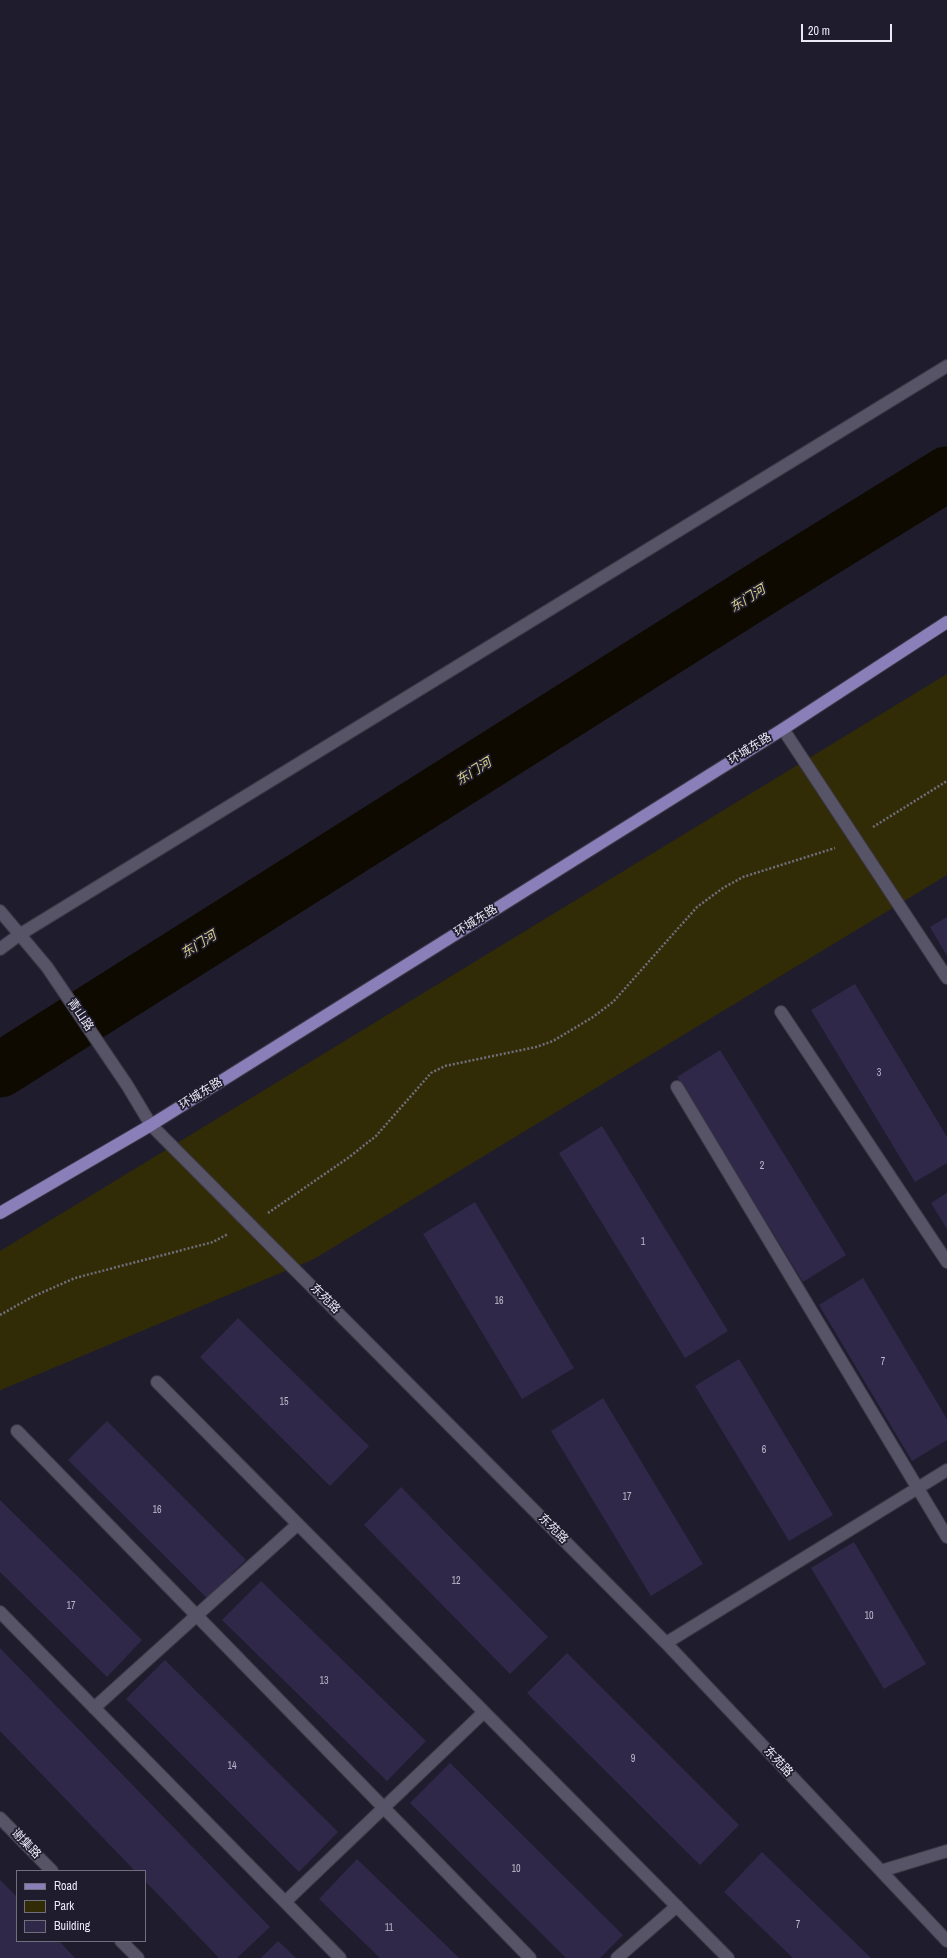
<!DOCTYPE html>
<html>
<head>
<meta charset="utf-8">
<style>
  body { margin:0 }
  #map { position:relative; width:947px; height:1958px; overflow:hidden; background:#1f1c2d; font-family:"Archivo Narrow",sans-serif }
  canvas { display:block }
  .legend { position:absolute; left:16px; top:1870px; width:130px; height:72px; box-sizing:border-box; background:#1f1c2d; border:1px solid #716e7d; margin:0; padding:5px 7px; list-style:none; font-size:12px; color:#ebe9f5 }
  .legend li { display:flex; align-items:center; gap:8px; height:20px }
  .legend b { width:20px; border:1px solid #716e7d }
  .scale { position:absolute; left:801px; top:24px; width:91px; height:18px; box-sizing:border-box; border:2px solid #ebe9f5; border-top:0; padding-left:5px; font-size:12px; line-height:14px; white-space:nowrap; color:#ebe9f5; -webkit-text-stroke:3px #1f1c2d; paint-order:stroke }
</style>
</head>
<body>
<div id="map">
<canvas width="947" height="1958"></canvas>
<ul class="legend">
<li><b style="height:5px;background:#8b7fb9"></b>Road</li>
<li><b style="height:11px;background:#322c06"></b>Park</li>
<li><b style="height:11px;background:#302849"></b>Building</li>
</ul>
<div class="scale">20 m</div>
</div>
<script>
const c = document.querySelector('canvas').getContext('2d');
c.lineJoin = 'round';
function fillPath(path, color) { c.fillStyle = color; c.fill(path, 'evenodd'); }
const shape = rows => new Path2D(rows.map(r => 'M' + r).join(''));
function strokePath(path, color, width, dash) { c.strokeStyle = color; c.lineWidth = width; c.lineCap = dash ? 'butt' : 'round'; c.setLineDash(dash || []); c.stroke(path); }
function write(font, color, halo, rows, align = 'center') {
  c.font = font + ' "Archivo Narrow","Noto Sans SC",sans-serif'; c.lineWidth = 3.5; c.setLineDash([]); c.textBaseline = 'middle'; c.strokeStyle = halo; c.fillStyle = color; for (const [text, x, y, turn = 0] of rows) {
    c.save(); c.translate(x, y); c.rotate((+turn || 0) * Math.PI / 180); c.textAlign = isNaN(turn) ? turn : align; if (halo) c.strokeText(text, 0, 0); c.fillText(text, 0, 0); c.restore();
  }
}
const green = shape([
  [947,674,947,875,314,1259,3,1389,0,1391,0,1251]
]);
const river = shape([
  [0,1070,772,582,947,474]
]);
const building = shape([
  [947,917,947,956,930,927],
  [855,984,947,1137,947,1163,915,1182,811,1010],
  [720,1050,846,1255,803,1282,677,1077],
  [602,1126,728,1331,685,1358,559,1153],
  [947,1193,947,1229,931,1203],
  [475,1202,574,1368,522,1399,423,1234],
  [863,1278,947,1419,947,1440,912,1461,819,1305],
  [238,1318,369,1446,330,1486,200,1357],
  [739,1359,833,1515,789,1541,695,1386],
  [603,1398,703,1564,651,1596,551,1431],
  [107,1421,246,1560,207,1598,68,1460],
  [401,1487,548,1637,510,1674,364,1525],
  [0,1500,142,1640,107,1677,0,1572],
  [854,1542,926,1664,884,1689,811,1568],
  [261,1581,426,1741,387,1781,222,1620],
  [0,1648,270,1927,237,1958,219,1958,145,1881,145,1871,135,1871,0,1731],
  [567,1653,739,1825,700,1865,527,1693],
  [165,1660,338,1832,299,1872,126,1699],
  [450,1763,623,1935,600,1958,566,1958,410,1803],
  [762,1852,871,1958,793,1958,724,1892],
  [357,1859,459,1958,380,1958,319,1899],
  [0,1880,17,1897,17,1941,59,1941,75,1958,0,1958],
  [278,1941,296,1958,261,1958]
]);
const path = shape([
  [873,827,947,781],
  [268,1213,348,1158,376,1136,431,1073,445,1066,536,1047,553,1041,593,1017,613,1002,697,907,723,888,743,877,835,848],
  [0,1315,32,1297,75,1278,213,1242,228,1234]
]);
const minor = shape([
  [783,729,947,978],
  [0,911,47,967,127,1085,151,1125,666,1643,947,1941],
  [0,949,19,935,947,366],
  [781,1012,947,1262],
  [677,1087,947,1537],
  [157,1382,728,1958],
  [17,1431,530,1958],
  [0,1612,340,1958],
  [666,1643,947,1470],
  [94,1708,298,1524],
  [0,1818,52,1871],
  [881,1871,947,1851],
  [285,1902,484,1712],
  [121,1941,138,1958],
  [617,1958,677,1906]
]);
const major = shape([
  [0,1213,151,1125,783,729,947,622]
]);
const numberNames = [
  ["3",879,1073],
  ["2",762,1166],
  ["1",643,1242],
  ["16",499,1301],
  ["7",883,1362],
  ["15",284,1402],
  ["6",764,1450],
  ["17",627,1497],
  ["16",157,1510],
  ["12",456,1581],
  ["17",71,1606],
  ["10",869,1616],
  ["13",324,1681],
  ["9",633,1759],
  ["14",232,1766],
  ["10",516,1869],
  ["7",798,1925],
  ["11",389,1928]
];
const streetNames = [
  ["环城东路",750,749,-32],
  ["环城东路",476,921,-32],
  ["青山路",80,1015,56],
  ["环城东路",201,1094,-32],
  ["东苑路",325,1299,45],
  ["东苑路",553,1529,45],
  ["东苑路",778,1762,47],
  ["谢集路",26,1844,46]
];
const waterNames = [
  ["东门河",748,599,-32],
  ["东门河",474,772,-32],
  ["东门河",199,945,-32]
];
fillPath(green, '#322c06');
strokePath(river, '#0f0a00', 55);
fillPath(building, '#302849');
strokePath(minor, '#3b3846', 14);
strokePath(major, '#3b3846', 14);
strokePath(path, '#716f7e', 2.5, [2, 2]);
strokePath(minor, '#575467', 12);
strokePath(major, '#8b7fb9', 12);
write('10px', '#bcb9ca', null, numberNames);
write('12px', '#ebe9f5', '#1f1c2d', streetNames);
write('italic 13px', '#d6cd88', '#1f1c2d', waterNames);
</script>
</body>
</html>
